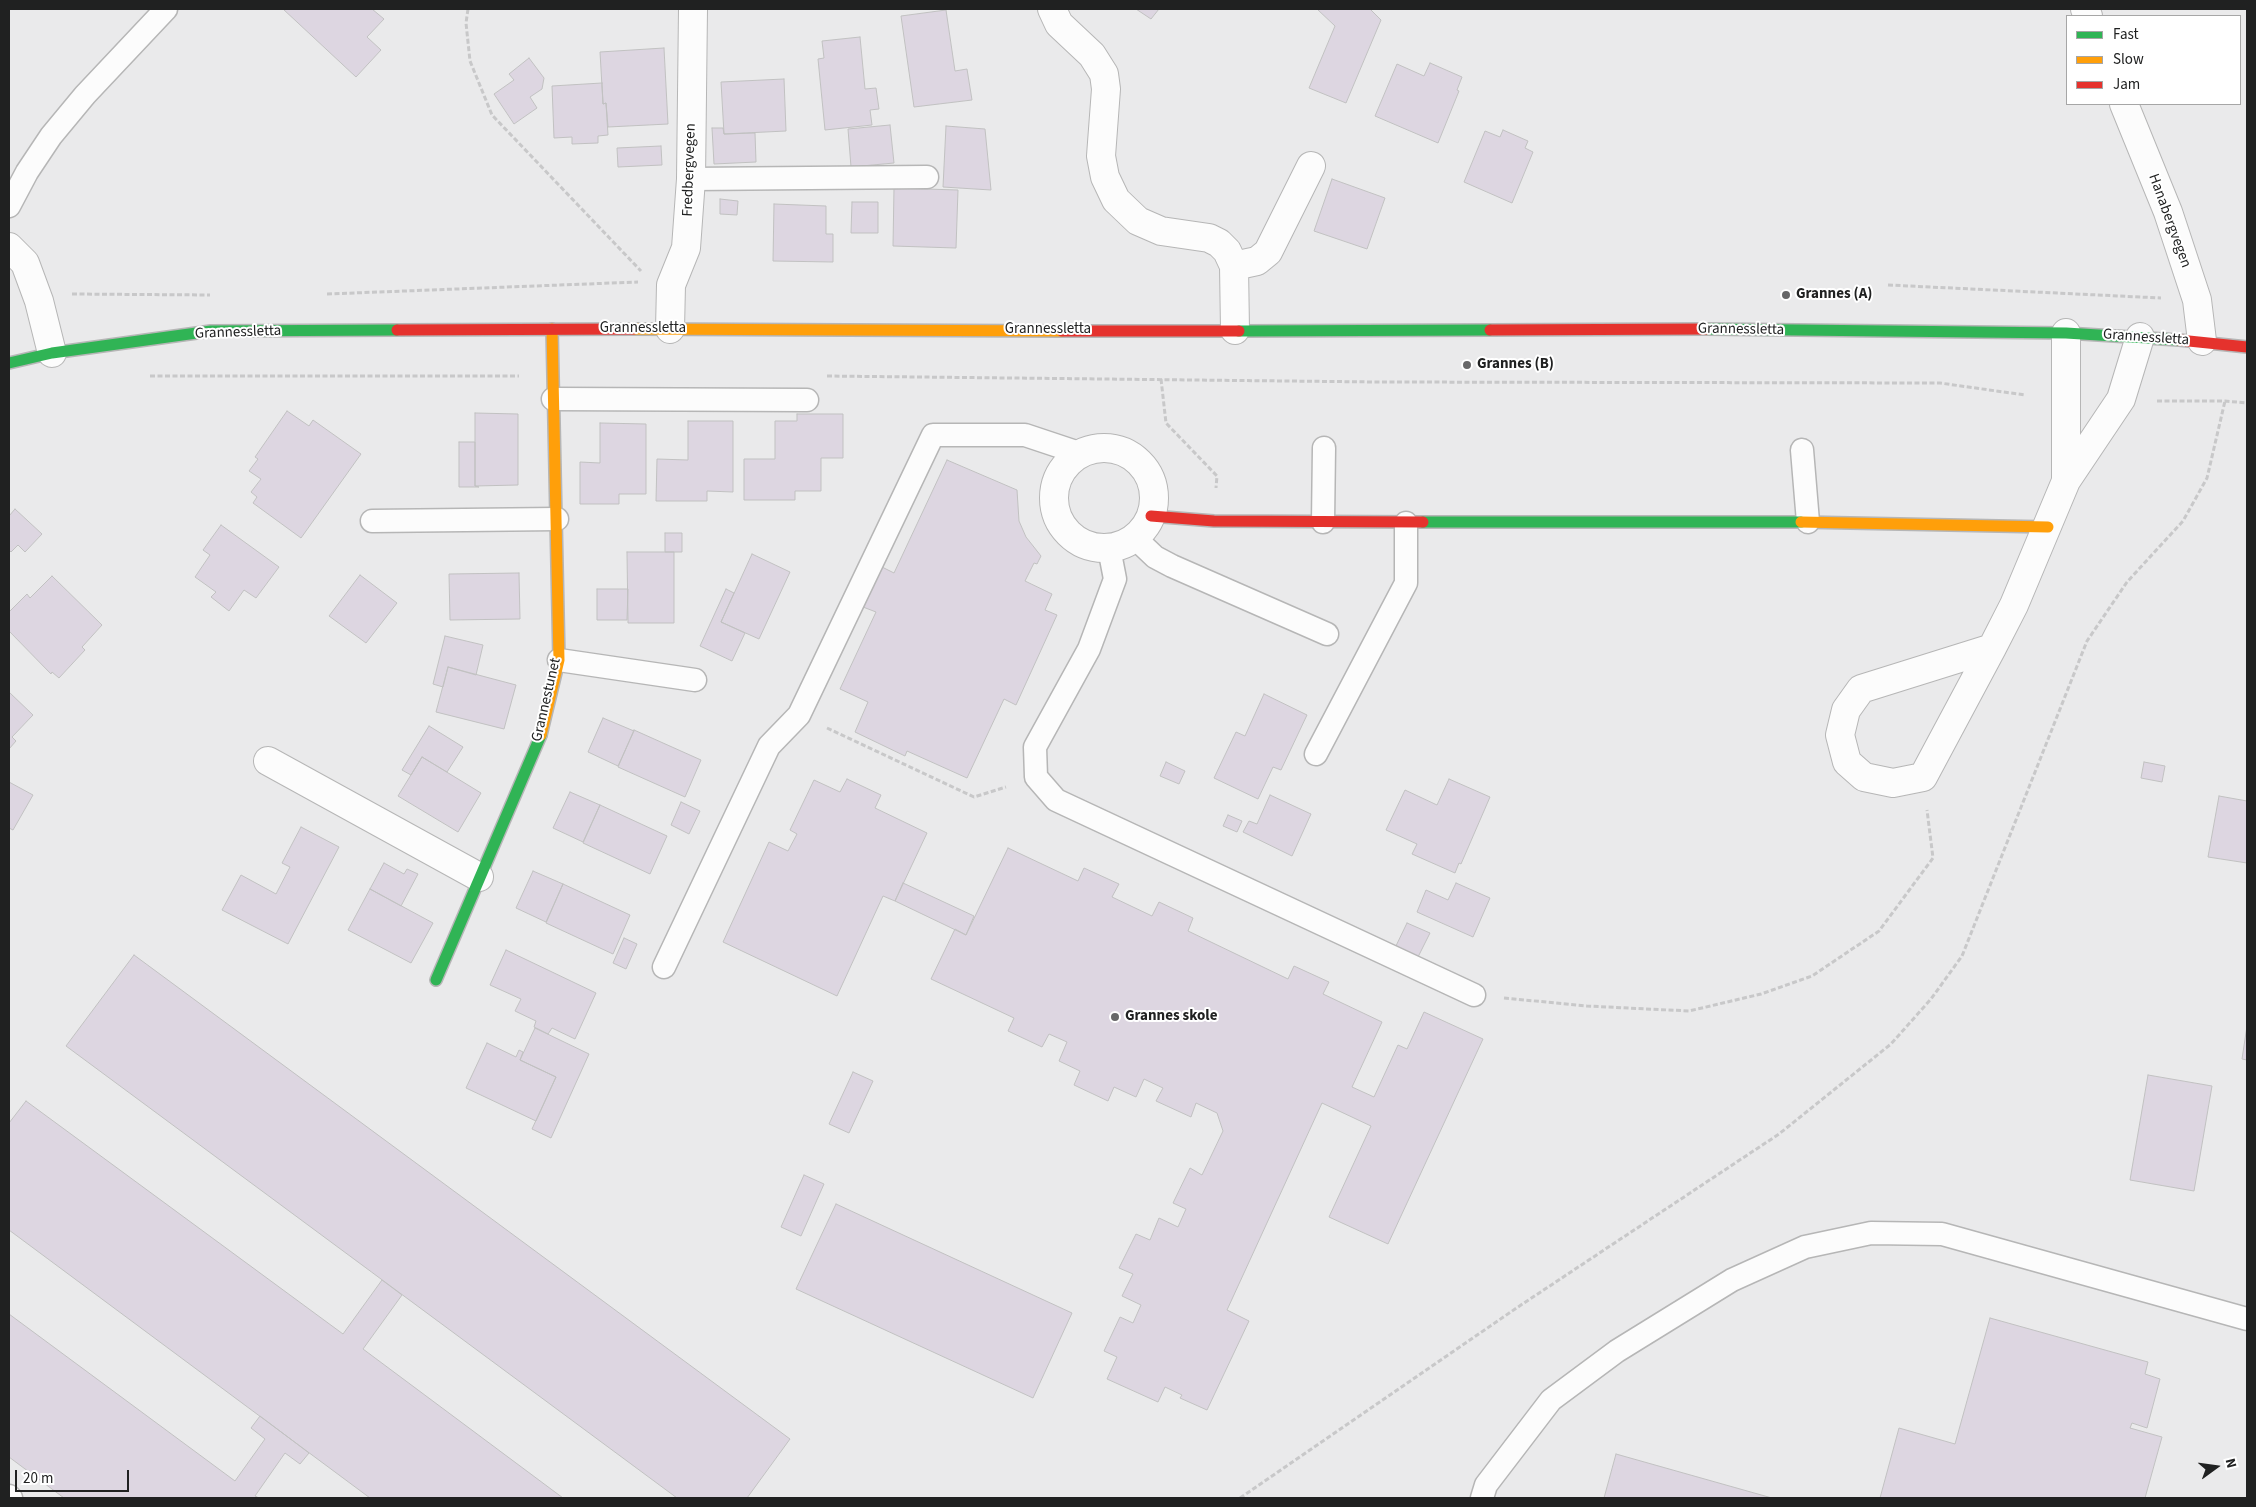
<!DOCTYPE html>
<html>
<head>
<meta charset="utf-8">
<style>
  body { margin:0 }
  #map { position:relative; width:2256px; height:1507px; overflow:hidden; background:#eaeaeb; font-family:"Source Sans 3",sans-serif }
  canvas { display:block }
  .frame { position:absolute; inset:0; border:10px solid #202121; pointer-events:none }
  .legend { position:absolute; left:2066px; top:15px; width:175px; height:90px; box-sizing:border-box; background:#fff; border:1px solid #a6a6a6; margin:0; padding:6px 9px; list-style:none; font-size:15px; color:#202121 }
  .legend li { display:flex; align-items:center; gap:10px; height:25px }
  .legend b { width:25px; border:1px solid #a6a6a6 }
  .north { position:absolute; left:2191px; top:1442px; width:50px; height:50px; -webkit-text-stroke:4px #fff; paint-order:stroke; rotate:76deg; font-size:14px; font-weight:700; line-height:20px; text-align:center; color:#202121 }
  .north::after { content:''; display:block; margin:auto; width:18px; height:22px; background:#202121; clip-path:polygon(50% 0,100% 100%,50% 72%,0 100%) }
  .scale { position:absolute; left:15px; top:1470px; width:114px; height:22px; box-sizing:border-box; border:2px solid #202121; border-top:0; padding-left:6px; font-size:15px; line-height:18px; white-space:nowrap; color:#202121; -webkit-text-stroke:4px #fff; paint-order:stroke }
</style>
</head>
<body>
<div id="map">
<canvas width="2256" height="1507"></canvas>
<div class="frame"></div>
<ul class="legend">
<li><b style="height:6px;background:#30b455"></b>Fast</li>
<li><b style="height:6px;background:#ff9f0a"></b>Slow</li>
<li><b style="height:6px;background:#e5322d"></b>Jam</li>
</ul>
<div class="north">N</div>
<div class="scale">20 m</div>
</div>
<script>
const c = document.querySelector('canvas').getContext('2d');
c.lineJoin = 'round';
function fillPath(path, color) { c.fillStyle = color; c.fill(path, 'evenodd'); }
const shape = rows => new Path2D(rows.map(r => 'M' + r).join(''));
function strokePath(path, color, width, dash) { c.strokeStyle = color; c.lineWidth = width; c.lineCap = dash ? 'butt' : 'round'; c.setLineDash(dash || []); c.stroke(path); }
function write(font, color, halo, rows, align = 'center') {
  c.font = font + ' "Source Sans 3",sans-serif'; c.lineWidth = 4; c.setLineDash([]); c.textBaseline = 'middle'; c.strokeStyle = halo; c.fillStyle = color; for (const [text, x, y, turn = 0] of rows) {
    c.save(); c.translate(x, y); c.rotate((+turn || 0) * Math.PI / 180); c.textAlign = isNaN(turn) ? turn : align; if (halo) c.strokeText(text, 0, 0); c.fillText(text, 0, 0); c.restore();
  }
}
const building = shape([
  [283,9,372,9,384,19,367,37,381,50,356,77,283,9],
  [1136,9,1159,9,1151,19,1136,9],
  [1317,9,1370,9,1381,20,1346,103,1309,88,1335,26,1317,9],
  [946,10,955,71,967,69,972,100,914,107,901,16,946,10],
  [860,37,865,89,876,88,879,109,870,110,872,125,825,130,818,59,824,58,822,41,860,37],
  [664,48,668,124,608,127,606,103,603,104,600,52,664,48],
  [529,58,544,78,542,89,530,97,537,108,514,124,494,94,514,80,509,74,529,58],
  [1430,63,1462,77,1457,90,1459,91,1438,143,1375,116,1397,64,1424,76,1430,63],
  [784,79,786,131,724,134,721,82,784,79],
  [602,83,603,104,606,103,608,135,598,136,598,143,572,144,572,137,554,138,552,86,602,83],
  [890,125,894,163,851,167,848,129,890,125],
  [946,126,985,129,991,190,943,187,946,126],
  [712,128,723,128,724,134,755,133,756,162,714,164,712,128],
  [1503,130,1528,141,1525,148,1533,152,1512,203,1464,182,1485,131,1500,137,1503,130],
  [661,146,662,165,618,167,617,148,661,146],
  [1332,179,1385,198,1367,249,1314,231,1332,179],
  [894,188,958,190,956,248,893,246,894,188],
  [720,199,738,201,737,215,720,214,720,199],
  [852,202,878,202,878,233,851,233,852,202],
  [774,204,826,206,826,234,833,234,833,262,773,261,774,204],
  [287,411,309,426,313,420,361,454,301,538,253,503,257,497,251,492,261,479,249,471,258,459,255,457,287,411],
  [475,413,518,414,518,485,475,486,475,413],
  [797,414,843,414,843,458,821,458,821,491,795,491,795,500,744,500,744,459,775,459,775,421,797,421,797,414],
  [688,421,733,421,733,492,707,491,707,501,656,501,657,459,688,460,688,421],
  [600,423,646,424,646,494,619,494,619,504,580,504,580,462,600,463,600,423],
  [459,442,475,442,475,486,479,487,459,487,459,442],
  [947,460,1017,490,1019,521,1026,537,1041,556,1037,564,1034,563,1025,581,1052,594,1045,610,1057,615,1016,705,1004,699,967,778,907,751,905,756,855,732,868,702,840,689,876,612,863,607,882,567,894,573,947,460],
  [15,509,42,534,25,552,18,545,11,552,9,550,9,516,15,509],
  [221,525,279,567,256,598,244,590,229,611,211,597,216,592,195,577,210,555,203,550,221,525],
  [665,533,682,533,682,552,665,552,665,533],
  [627,552,674,552,674,623,628,623,627,552],
  [752,554,790,572,759,639,721,622,752,554],
  [519,573,520,619,450,620,449,574,519,573],
  [360,575,397,603,366,643,329,616,360,575],
  [52,576,102,625,82,647,85,650,59,678,52,672,51,674,9,631,9,612,27,594,30,598,52,576],
  [597,589,628,589,627,620,597,620,597,589],
  [726,589,734,593,721,622,745,633,732,661,700,646,726,589],
  [445,636,483,645,476,675,448,667,443,687,433,684,445,636],
  [448,667,516,685,504,729,436,712,448,667],
  [9,692,33,715,12,737,16,741,9,749,9,692],
  [1264,694,1307,715,1281,770,1273,767,1258,799,1214,778,1236,732,1245,736,1264,694],
  [603,718,634,731,618,766,588,752,603,718],
  [429,726,463,747,447,772,422,757,411,775,402,770,429,726],
  [634,730,701,760,685,797,618,767,634,730],
  [422,757,481,793,458,832,398,796,422,757],
  [1166,762,1185,771,1179,784,1160,776,1166,762],
  [2144,762,2165,766,2162,782,2141,778,2144,762],
  [847,779,881,795,875,808,927,833,895,901,883,896,837,996,723,942,769,842,788,851,797,834,790,830,814,780,840,792,847,779],
  [1449,779,1490,797,1461,864,1459,863,1455,873,1412,854,1417,844,1386,830,1405,790,1437,805,1449,779],
  [9,782,33,795,13,830,9,828,9,782],
  [570,792,600,805,583,842,553,828,570,792],
  [1270,795,1311,814,1292,856,1243,832,1249,821,1257,824,1270,795],
  [2219,796,2247,801,2247,863,2208,857,2219,796],
  [681,802,700,811,689,834,671,825,681,802],
  [600,805,667,836,650,874,583,843,600,805],
  [1228,815,1242,821,1237,832,1223,826,1228,815],
  [301,827,339,847,288,944,222,910,241,875,276,894,290,867,282,863,301,827],
  [1008,848,1078,881,1084,868,1119,884,1112,897,1152,916,1159,902,1193,918,1188,931,1288,979,1294,966,1329,982,1323,994,1382,1022,1352,1087,1374,1097,1398,1045,1407,1049,1424,1012,1483,1039,1388,1244,1329,1217,1371,1126,1322,1103,1227,1310,1249,1321,1207,1410,1180,1398,1182,1395,1165,1387,1158,1402,1107,1379,1117,1357,1104,1351,1120,1317,1133,1323,1141,1305,1122,1296,1133,1274,1119,1268,1136,1234,1150,1240,1159,1218,1178,1227,1186,1209,1173,1203,1190,1168,1202,1175,1223,1131,1217,1113,1196,1103,1191,1117,1156,1101,1163,1088,1144,1079,1136,1097,1114,1087,1108,1101,1074,1085,1080,1071,1059,1061,1067,1042,1049,1034,1042,1047,1008,1031,1014,1018,931,979,955,929,966,935,1008,848],
  [384,863,404,874,407,869,418,874,401,906,370,889,384,863],
  [533,871,563,884,546,922,516,908,533,871],
  [903,883,974,916,966,935,895,901,903,883],
  [1456,883,1490,898,1473,937,1417,912,1426,890,1448,900,1456,883],
  [563,884,630,915,613,954,546,923,563,884],
  [370,889,433,923,411,963,348,930,370,889],
  [1407,923,1430,933,1416,961,1394,950,1407,923],
  [624,938,637,944,626,969,613,963,624,938],
  [506,950,596,993,575,1039,552,1028,548,1034,534,1027,536,1021,515,1011,521,999,490,985,506,950],
  [134,955,790,1439,747,1498,677,1498,66,1046,134,955],
  [2247,1026,2247,1060,2242,1059,2247,1026],
  [535,1028,589,1054,551,1138,532,1129,556,1077,520,1060,535,1028],
  [487,1043,516,1057,519,1050,523,1052,520,1060,556,1077,536,1121,466,1088,487,1043],
  [853,1072,873,1081,849,1133,829,1124,853,1072],
  [2148,1075,2212,1086,2194,1191,2130,1180,2148,1075],
  [26,1101,343,1334,382,1280,402,1295,363,1349,563,1498,370,1498,9,1230,9,1123,26,1101],
  [804,1175,824,1184,801,1236,781,1227,804,1175],
  [836,1204,1072,1313,1033,1398,796,1289,836,1204],
  [9,1314,235,1481,265,1439,251,1428,260,1416,309,1453,300,1464,285,1453,255,1496,259,1498,64,1498,9,1457,9,1314],
  [1990,1318,2148,1362,2145,1374,2160,1379,2147,1428,2132,1423,2130,1428,2162,1437,2145,1498,1880,1498,1899,1428,1955,1444,1990,1318],
  [1616,1454,1772,1498,1604,1498,1616,1454]
]);
const path = shape([
  [468,9,466,23,470,61,492,115,641,271],
  [1888,285,2161,298],
  [72,294,210,295],
  [327,294,638,282],
  [150,376,519,376],
  [827,376,1378,382,1940,383,2025,395],
  [1161,379,1166,423,1217,476,1216,488],
  [2157,401,2225,401,2247,403],
  [827,728,974,797,1006,787],
  [1504,998,1587,1006,1689,1011,1761,994,1812,976,1879,931,1933,858,1927,810],
  [1240,1498,1518,1307,1779,1134,1891,1044,1931,999,1962,956,2087,641,2127,582,2183,521,2207,478,2225,401]
]);
const lane = shape([
  [691,179,927,177],
  [9,206,27,172,51,136,85,95,166,9],
  [553,399,807,400],
  [1802,450,1808,522],
  [372,521,557,519],
  [1323,522,1324,448],
  [1135,538,1155,557,1172,566,1327,634],
  [1109,548,1115,579,1089,649,1035,747,1036,777,1056,800,1474,995],
  [559,660,695,680],
  [1316,754,1406,583,1406,523],
  [664,967,769,746,799,715,933,435,1025,435,1079,453],
  [9,1496,11,1498],
  [1482,1498,1486,1485,1551,1400,1617,1351,1732,1280,1805,1247,1871,1233,1942,1234,2247,1319]
]);
const street = shape([
  [1052,9,1059,24,1092,55,1104,74,1106,89,1101,156,1105,177,1116,200,1138,221,1161,231,1209,238,1219,243,1227,251,1234,266,1235,330],
  [2085,9,2088,16],
  [2124,104,2168,212,2197,300,2202,341],
  [9,247,25,263,39,301,52,353],
  [1234,266,1257,261,1268,252,1311,166],
  [670,329,671,285,686,248,691,179,693,9],
  '1054 498a50 50 0 1 1 100 0a50 50 0 1 1-100 0Z',
  [2066,481,2066,333],
  [1992,648,1861,689,1846,710,1840,735,1847,762,1864,777,1893,783,1923,777,1992,648,2014,605,2066,481,2121,399,2140,337],
  [268,761,479,877]
]);
const fast = shape([
  [1707,329,2066,333,2179,340],
  [1239,331,1490,330],
  [9,363,52,353,211,331,397,330],
  [1423,522,1801,522],
  [436,980,541,735]
]);
const slow = shape([
  [634,329,1062,331],
  [1801,522,2048,527],
  [541,735,559,660,552,329]
]);
const jam = shape([
  [397,330,634,329],
  [1490,330,1707,329],
  [1062,331,1239,331],
  [2179,340,2247,347],
  [1151,516,1214,521,1423,522]
]);
const markers = [
  [1786,295,5,"#676768"],
  [1467,365,5,"#676768"],
  [1115,1017,5,"#676768"]
];
const streetNames = [
  ["Fredbergvegen",690,170,-88],
  ["Hanabergvegen",2169,221,70],
  ["Grannessletta",643,329],
  ["Grannessletta",1048,330],
  ["Grannessletta",1741,330,1],
  ["Grannessletta",238,333,-2],
  ["Grannessletta",2146,338,4],
  ["Grannestunet",547,700,-77]
];
const poiNames = [
  ["Grannes (A)",1796,295],
  ["Grannes (B)",1477,365],
  ["Grannes skole",1125,1017]
];
fillPath(building, '#ddd6e1');
strokePath(building, '#c1c1c1', 1);
strokePath(lane, '#b6b6b6', 25);
strokePath(street, '#b6b6b6', 30);
strokePath(fast, '#b6b6b6', 14);
strokePath(slow, '#b6b6b6', 14);
strokePath(jam, '#b6b6b6', 14);
strokePath(path, '#c8c8c9', 3, [5, 2.5]);
strokePath(lane, '#fcfcfc', 22);
strokePath(street, '#fcfcfc', 28);
strokePath(fast, '#30b455', 11);
strokePath(slow, '#ff9f0a', 11);
strokePath(jam, '#e5322d', 11);
for (const [x, y, r, color] of markers) { const dot = new Path2D(); dot.arc(x, y, r, 0, 2 * Math.PI); c.fillStyle = color; c.fill(dot); strokePath(dot, '#fff', 2); }
write('15px', '#202121', '#fff', streetNames);
write('bold 15px', '#202121', '#fff', poiNames, 'left');
</script>
</body>
</html>
